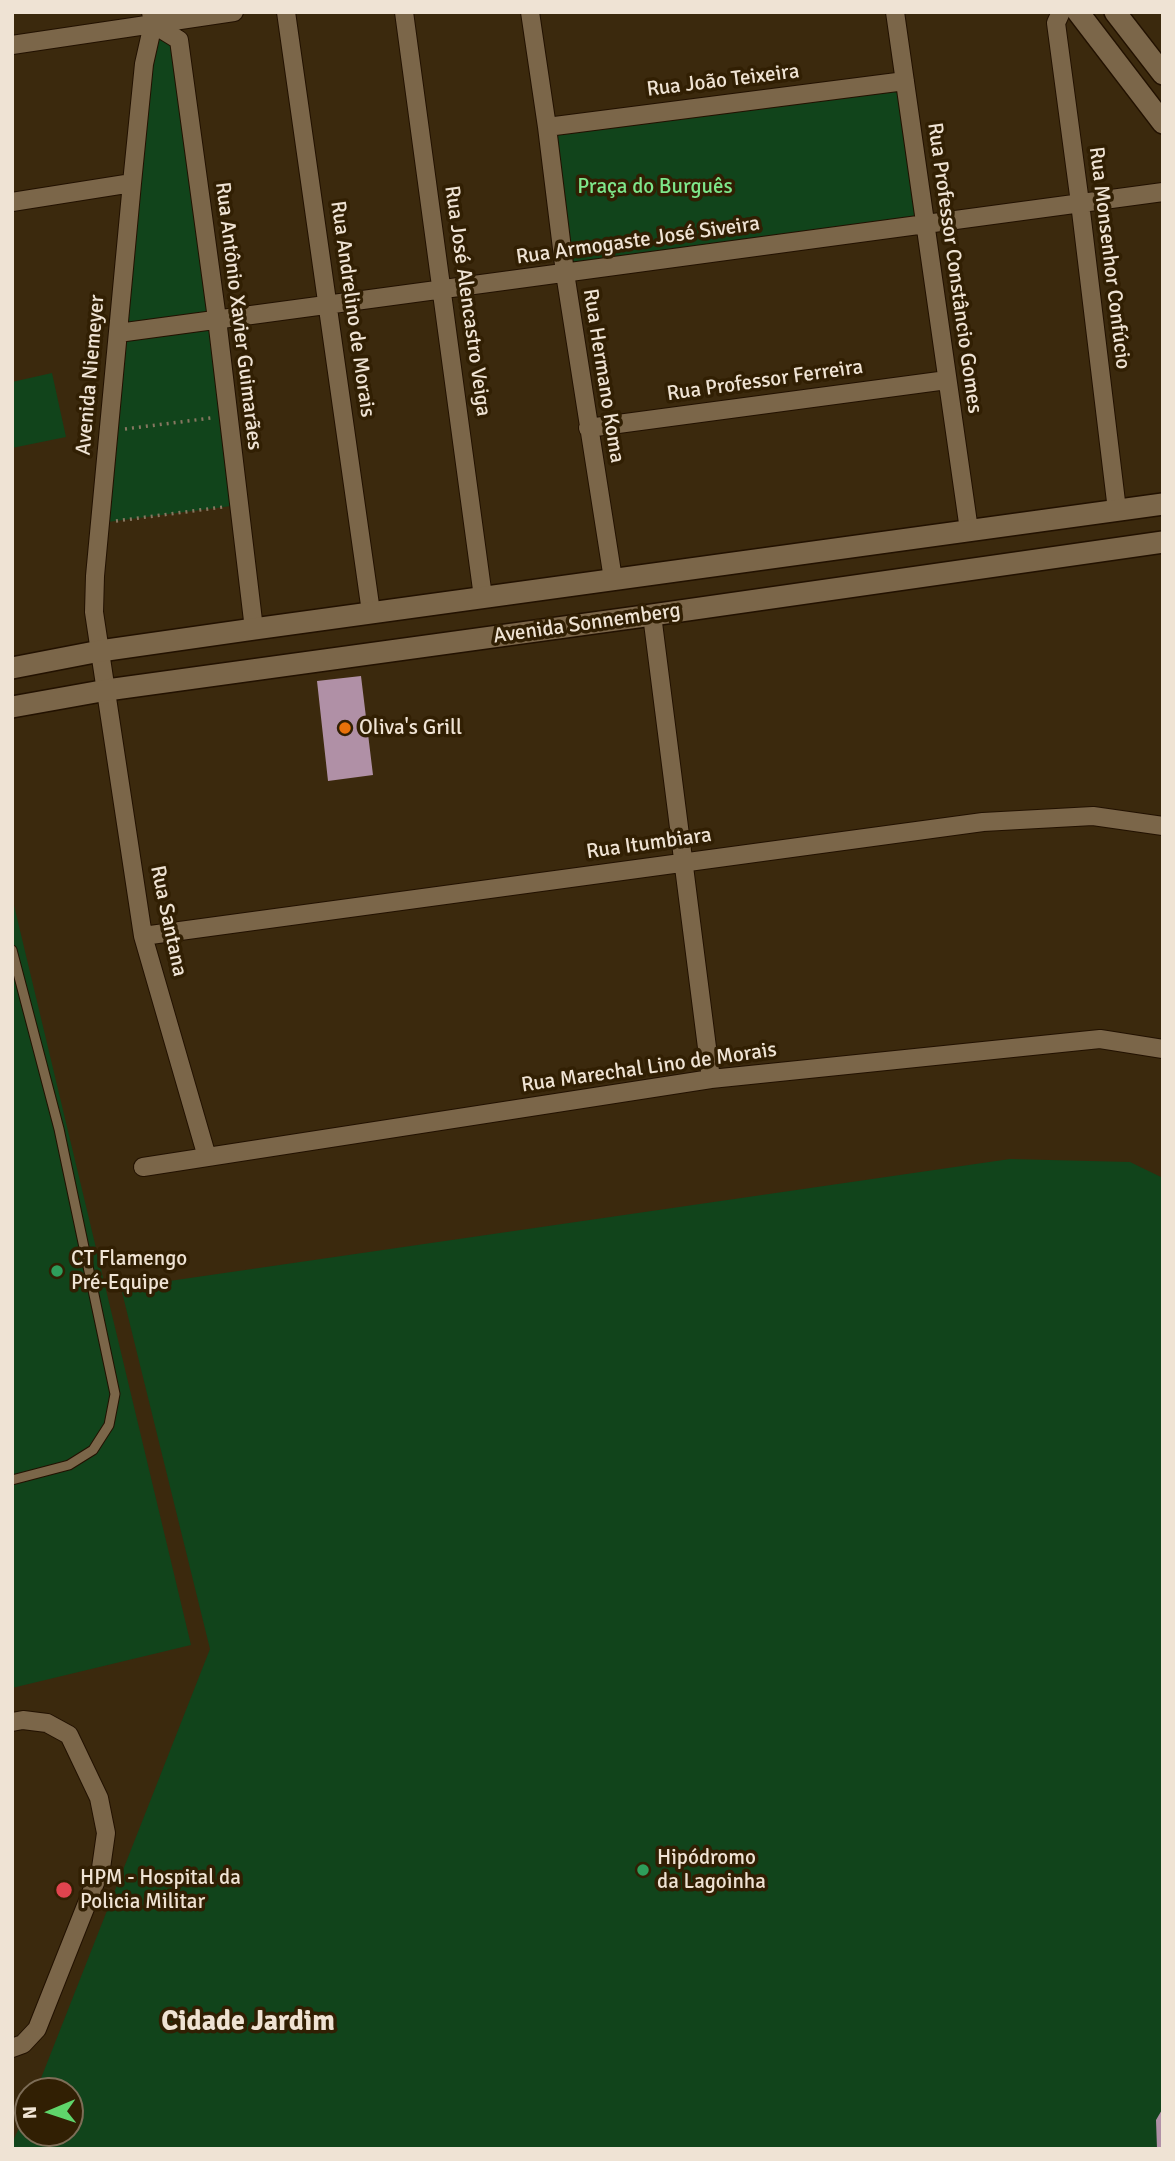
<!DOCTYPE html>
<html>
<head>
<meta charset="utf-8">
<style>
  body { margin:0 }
  #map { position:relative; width:1175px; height:2161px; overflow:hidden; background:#3b290d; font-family:Signika,sans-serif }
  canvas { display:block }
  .frame { position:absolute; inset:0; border:14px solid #efe3d4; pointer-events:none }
  .north { position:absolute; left:14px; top:2077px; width:70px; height:70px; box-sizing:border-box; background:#311f03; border:2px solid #7d6d57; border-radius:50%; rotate:268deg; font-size:19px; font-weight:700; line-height:28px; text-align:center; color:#efe3d4 }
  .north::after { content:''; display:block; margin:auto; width:24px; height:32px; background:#5fd56b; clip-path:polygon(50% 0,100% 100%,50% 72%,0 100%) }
</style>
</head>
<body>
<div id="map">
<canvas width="1175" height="2161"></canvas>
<div class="frame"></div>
<div class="north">N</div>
</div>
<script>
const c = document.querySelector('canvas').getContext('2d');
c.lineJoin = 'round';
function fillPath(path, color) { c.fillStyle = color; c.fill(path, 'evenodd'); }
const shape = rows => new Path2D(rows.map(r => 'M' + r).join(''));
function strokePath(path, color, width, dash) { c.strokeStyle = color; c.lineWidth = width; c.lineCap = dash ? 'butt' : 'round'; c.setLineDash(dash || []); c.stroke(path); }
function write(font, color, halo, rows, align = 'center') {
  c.font = font + ' Signika,sans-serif'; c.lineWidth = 7; c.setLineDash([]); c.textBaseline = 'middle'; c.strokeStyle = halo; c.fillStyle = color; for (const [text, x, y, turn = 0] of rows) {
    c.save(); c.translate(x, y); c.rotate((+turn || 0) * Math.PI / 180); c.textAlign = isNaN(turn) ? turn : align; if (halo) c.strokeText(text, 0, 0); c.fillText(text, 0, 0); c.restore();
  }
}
const green = shape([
  [153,24,179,40,239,505,100,523],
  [905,81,925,225,565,273,547,127],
  [52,373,66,437,12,448,12,382],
  [12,897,191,1645,12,1688],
  [1010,1159,1130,1162,1163,1178,1163,2149,12,2149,12,2143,28,2109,28,2133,70,2133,70,2091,36,2091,210,1649,121,1288]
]);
const building = shape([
  [361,676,373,775,328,781,317,681],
  [1163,2108,1163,2149,1157,2149,1156,2120]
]);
const path = shape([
  [125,429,211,418],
  [116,521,223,507]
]);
const lane = shape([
  [12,950,59,1129,115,1394,109,1425,93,1450,69,1465,12,1480]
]);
const street = shape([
  [151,12,153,24,144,64,132,183,95,576,94,612,143,936,207,1157],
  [286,12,371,612],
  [404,12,483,597],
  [530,12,547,127,565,273,613,579],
  [895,12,969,530],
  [1061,12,1056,23,1080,203,1117,510],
  [153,24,179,40,217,319,254,629],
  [12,45,234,12],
  [547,127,905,81],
  [12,202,132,183],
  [118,333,1163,192],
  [588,428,947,380],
  [652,615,711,1079],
  [143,936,983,822,1093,816,1163,826],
  [143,1167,711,1079,1100,1039,1163,1049],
  [12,1722,23,1720,47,1723,69,1735,99,1798,106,1833,101,1868,37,2029,23,2044,12,2048]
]);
const secondary = shape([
  [1078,12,1163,123],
  [1115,12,1163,74],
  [12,668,100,651,254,629,1163,504],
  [12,707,107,690,652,615,1163,542]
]);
const markers = [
  [345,728,7,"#e8710a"],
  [57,1271,7,"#2e9e5b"],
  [643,1870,7,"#2e9e5b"],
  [64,1890,9,"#e0444e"]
];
const streetNames = [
  ["Rua João Teixeira",723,81,-7],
  ["Rua Armogaste José Siveira",638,241,-8],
  ["Rua Monsenhor Confúcio",1109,258,83],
  ["Rua Professor Constâncio Gomes",954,268,82],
  ["Rua José Alencastro Veiga",467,301,82],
  ["Rua Andrelino de Morais",352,309,82],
  ["Rua Antônio Xavier Guimarães",238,316,83],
  ["Avenida Niemeyer",91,375,-85],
  ["Rua Hermano Koma",603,376,81],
  ["Rua Professor Ferreira",765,381,-8],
  ["Avenida Sonnemberg",587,624,-8],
  ["Rua Itumbiara",649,844,-8],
  ["Rua Santana",168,921,78],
  ["Rua Marechal Lino de Morais",649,1068,-8]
];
const parkNames = [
  ["Praça do Burguês",655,187]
];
const poiNames = [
  ["Oliva's Grill",359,728],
  ["CT Flamengo",71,1259],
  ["Pré-Equipe",71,1283],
  ["Hipódromo",657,1858],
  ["da Lagoinha",657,1882],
  ["HPM - Hospital da",80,1878],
  ["Policia Militar",80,1902]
];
const districtNames = [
  ["Cidade Jardim",248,2023]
];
fillPath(green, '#11441b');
fillPath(building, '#b090a6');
strokePath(lane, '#210', 11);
strokePath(street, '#210', 20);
strokePath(secondary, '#210', 24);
strokePath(path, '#877761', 3.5, [2, 5]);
strokePath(lane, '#7b6649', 9);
strokePath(street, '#7b6649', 18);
strokePath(secondary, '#7b6649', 21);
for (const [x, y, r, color] of markers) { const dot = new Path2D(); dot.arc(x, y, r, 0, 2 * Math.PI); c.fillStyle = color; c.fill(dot); strokePath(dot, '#311f03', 2.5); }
write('21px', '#efe3d4', '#311f03', streetNames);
write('21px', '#7ee78b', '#311f03', parkNames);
write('21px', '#efe3d4', '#311f03', poiNames, 'left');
write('bold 28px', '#efe3d4', '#311f03', districtNames);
</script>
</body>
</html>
